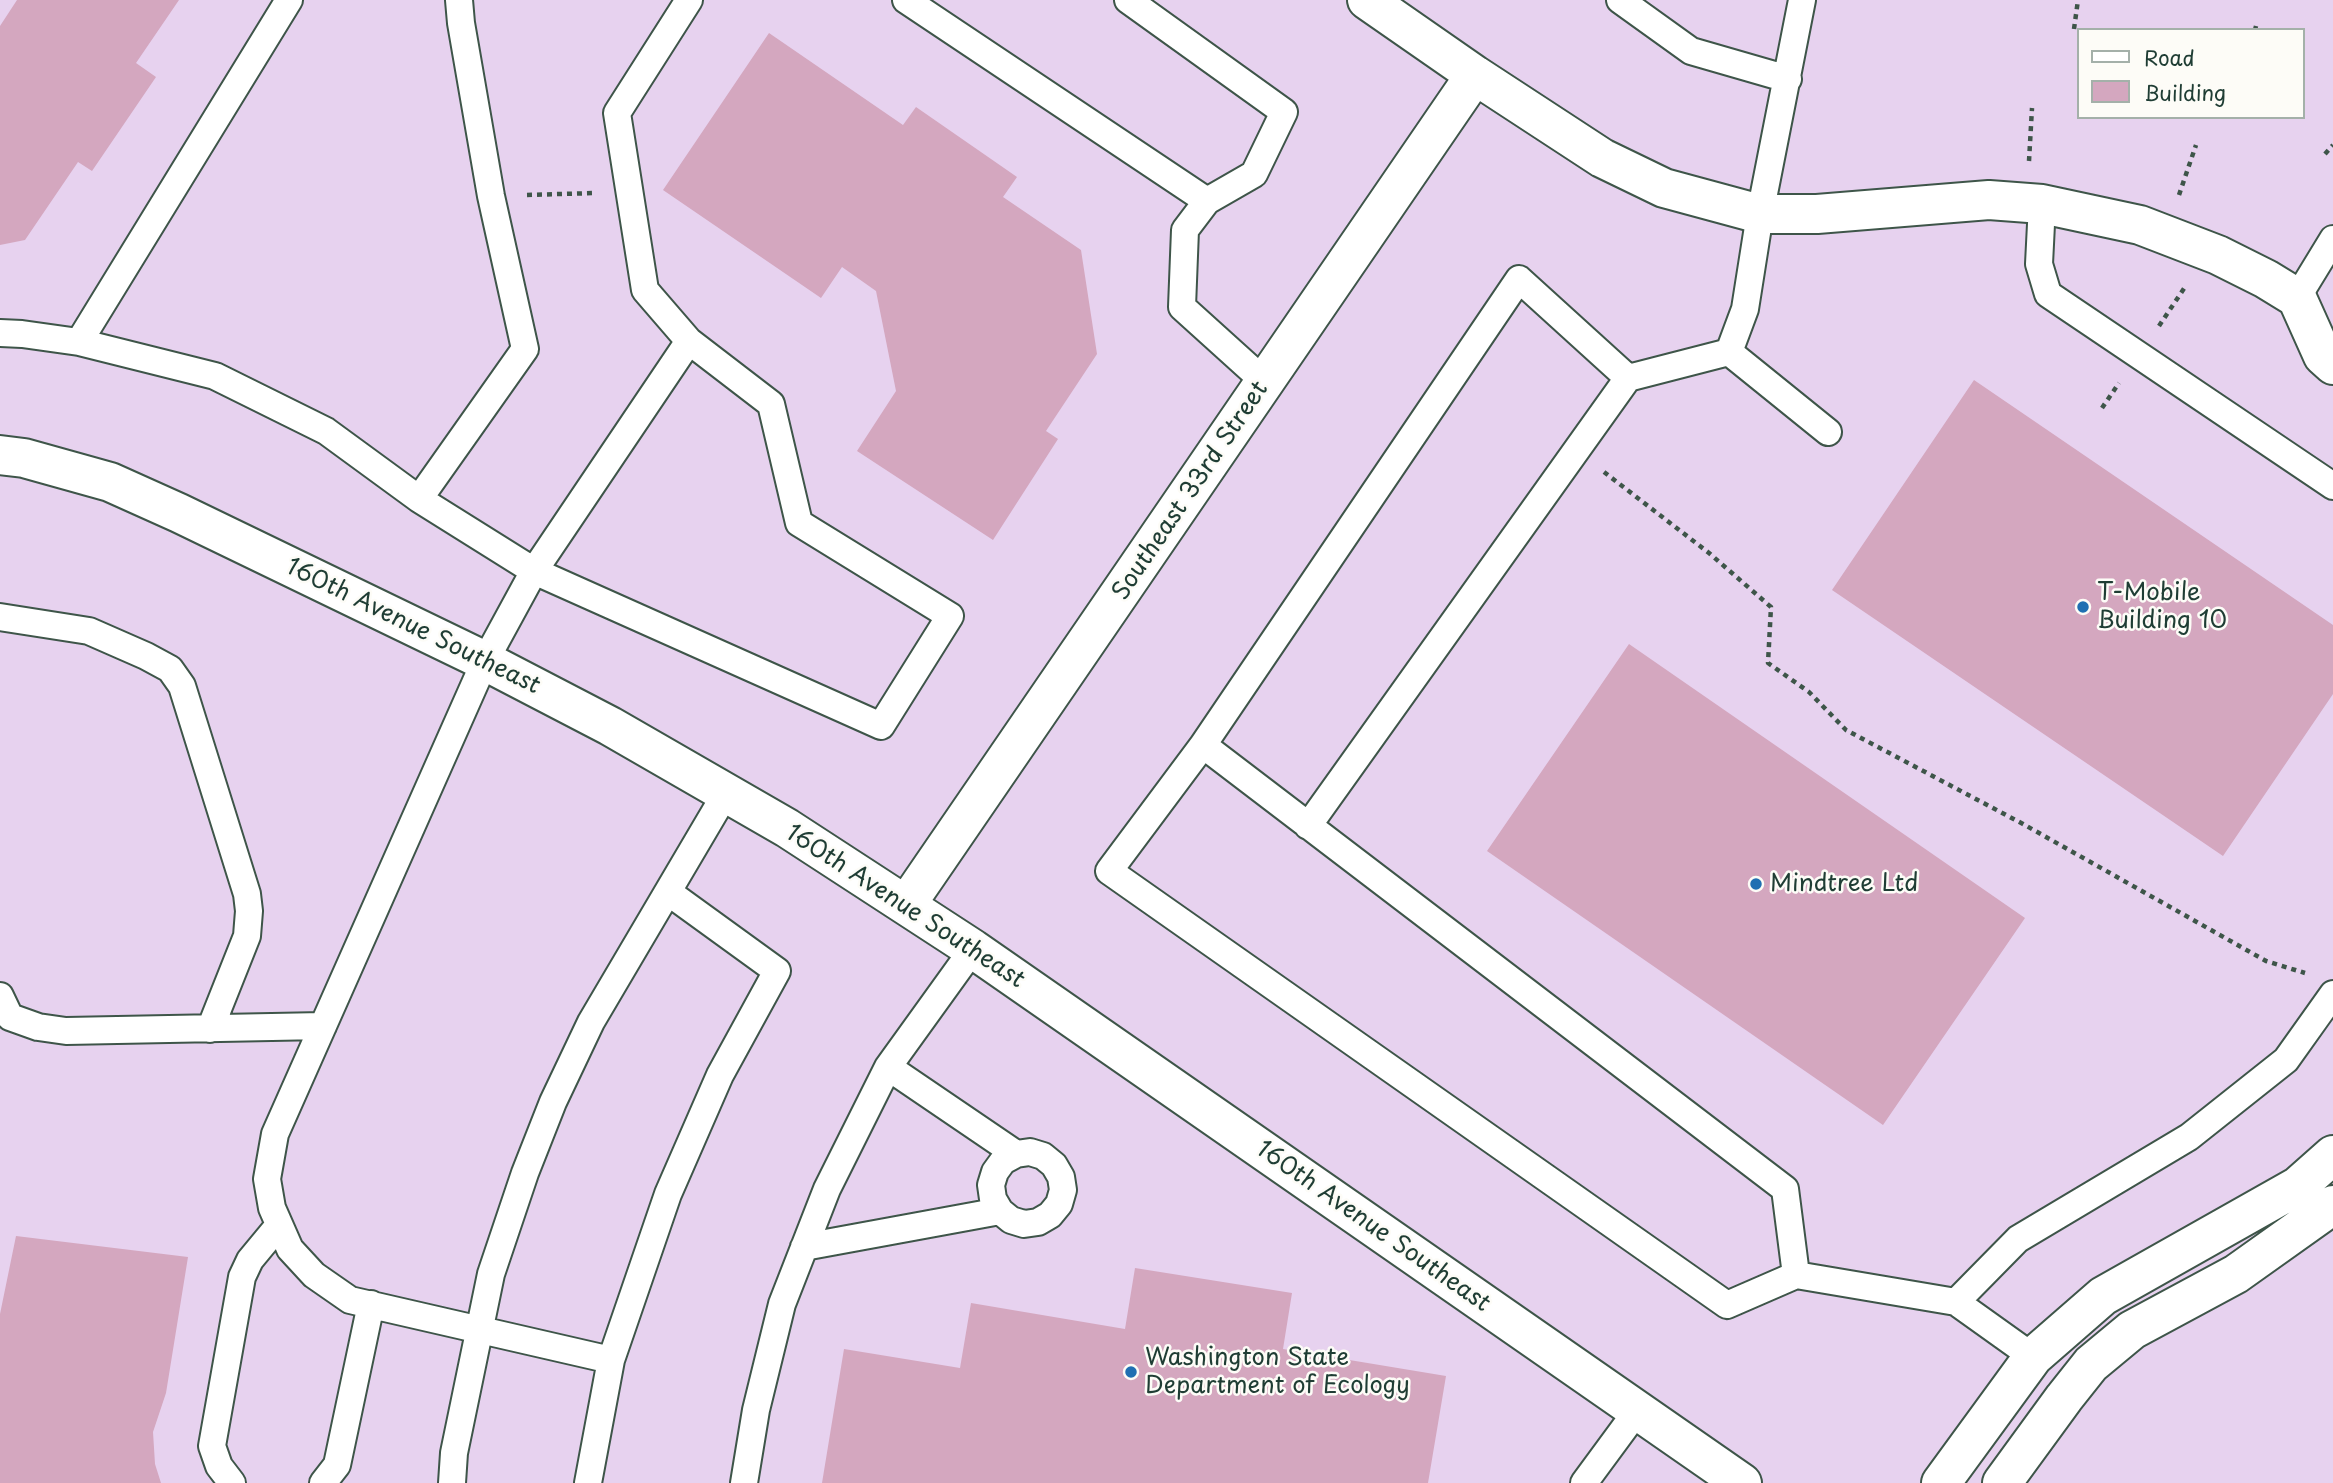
<!DOCTYPE html>
<html>
<head>
<meta charset="utf-8">
<style>
  body { margin:0 }
  #map { position:relative; width:2333px; height:1483px; overflow:hidden; background:#eedfbe; font-family:"Playpen Sans",sans-serif }
  canvas { display:block }
  .legend { position:absolute; left:2077px; top:28px; width:228px; height:91px; box-sizing:border-box; background:#fdfcf7; border:2px solid #a4b0a9; margin:0; padding:9px 12px; list-style:none; font-size:21px; color:#1f3d34 }
  .legend li { display:flex; align-items:center; gap:14px; height:35px }
  .legend b { width:35px; border:2px solid #a4b0a9 }
</style>
</head>
<body>
<div id="map">
<canvas width="2333" height="1483"></canvas>
<ul class="legend">
<li><b style="height:9px;background:#fff"></b>Road</li>
<li><b style="height:19px;background:#d4a7bf"></b>Building</li>
</ul>
</div>
<script>
const c = document.querySelector('canvas').getContext('2d');
c.lineJoin = 'round';
function fillPath(path, color) { c.fillStyle = color; c.fill(path, 'evenodd'); }
const shape = rows => new Path2D(rows.map(r => 'M' + r).join(''));
function strokePath(path, color, width, dash) { c.strokeStyle = color; c.lineWidth = width; c.lineCap = dash ? 'butt' : 'round'; c.setLineDash(dash || []); c.stroke(path); }
function write(font, color, halo, rows, align = 'center') {
  c.font = font + ' "Playpen Sans",sans-serif'; c.lineWidth = 5; c.setLineDash([]); c.textBaseline = 'middle'; c.strokeStyle = halo; c.fillStyle = color; for (const [text, x, y, turn = 0] of rows) {
    c.save(); c.translate(x, y); c.rotate((+turn || 0) * Math.PI / 180); c.textAlign = isNaN(turn) ? turn : align; if (halo) c.strokeText(text, 0, 0); c.fillText(text, 0, 0); c.restore();
  }
}
const built = shape([
  [0,0,2333,0,2333,1483,0,1483],
  [2079,30,2303,30,2303,117,2079,117]
]);
const building = shape([
  [17,0,179,0,136,63,156,77,92,171,78,162,25,240,0,245,0,26],
  [769,33,903,125,916,107,1017,177,1003,197,1081,250,1097,354,1046,431,1058,439,993,540,857,451,896,391,876,291,842,267,821,298,663,190],
  [1974,380,2333,625,2333,694,2223,856,1832,590],
  [1629,644,2025,918,1883,1125,1487,851],
  [16,1236,188,1257,166,1393,153,1432,155,1464,161,1483,0,1483,0,1314],
  [1135,1268,1292,1293,1283,1349,1446,1376,1428,1483,822,1483,844,1349,960,1368,971,1303,1125,1329]
]);
const path = shape([
  [2074,29,2078,0],
  [2255,30,2256,26],
  [2325,154,2333,145],
  [2029,161,2032,108],
  [527,195,595,193],
  [2179,195,2196,145],
  [2159,326,2185,287],
  [2102,408,2119,383],
  [1604,472,1709,553,1771,607,1768,663,1809,692,1846,730,2023,824,2266,961,2305,973]
]);
const service = shape([
  [906,0,1207,201,1185,230,1182,307,1265,382],
  [1128,0,1284,112,1254,174,1207,201],
  [1620,0,1691,51,1788,79],
  [2042,204,2039,264,2048,294,2333,486],
  [2297,298,2333,239],
  [0,333,22,334,79,342,215,376,326,431,419,499,534,571,881,726,950,616,799,523,771,404,689,341,645,290,617,113,689,0],
  [79,342,289,0],
  [1729,352,1828,432],
  [419,499,525,349,491,196,461,23,459,0],
  [0,617,89,631,146,656,170,669,182,686,247,894,249,911,247,936,210,1029],
  [1203,745,1519,279,1628,378],
  [1308,826,1628,378,1729,352,1745,309,1760,214,1802,0],
  [0,996,10,1017,38,1027,66,1031,323,1026],
  [888,1067,1016,1154,1030,1152,1043,1156,1054,1165,1061,1177,1063,1190,1059,1204,1050,1215,1038,1222,1024,1224,1011,1220,1000,1211,993,1199,991,1185,995,1172,1003,1161,1016,1154],
  [804,1247,1000,1211],
  [1796,1275,1785,1189,1203,745,1109,871,1727,1305,1796,1275,1956,1302,2033,1357],
  [1956,1302,2018,1239,2189,1137,2286,1060,2333,994],
  [611,1360,350,1300,314,1275,290,1249,272,1208,267,1179,275,1134,485,661,534,571,689,341],
  [232,1483,219,1466,212,1446,242,1277,250,1260,279,1225],
  [323,1483,337,1465,371,1304],
  [452,1483,454,1453,491,1274,525,1173,553,1102,591,1022,726,793],
  [588,1483,611,1360,668,1194,720,1075,777,971,668,892],
  [744,1483,756,1410,782,1304,827,1189,888,1067,973,949],
  [1584,1483,1637,1411]
]);
const minor = shape([
  [1367,0,1475,75,1602,158,1664,188,1760,214,1817,214,1989,200,2042,204,2140,225,2218,255,2266,279,2297,298,2323,356,2333,365],
  [0,455,24,458,110,482,179,513,485,661,610,726,787,828,973,949,1742,1483],
  [906,905,1475,75],
  [1941,1483,2033,1357,2103,1296,2298,1186,2333,1155],
  [2002,1483,2064,1398,2091,1364,2132,1330,2236,1274,2333,1205]
]);
const markers = [
  [2083,607,7,"#1f6fb2"],
  [1756,884,7,"#1f6fb2"],
  [1131,1372,7,"#1f6fb2"]
];
const streetNames = [
  ["Southeast 33rd Street",1191,491,-56],
  ["160th Avenue Southeast",413,627,26],
  ["160th Avenue Southeast",905,907,33],
  ["160th Avenue Southeast",1373,1227,35]
];
const poiNames = [
  ["T-Mobile",2097,593],
  ["Building 10",2097,621],
  ["Mindtree Ltd",1770,884],
  ["Washington State",1145,1358],
  ["Department of Ecology",1145,1386]
];
fillPath(built, '#e7d2ef');
fillPath(building, '#d4a7bf');
strokePath(service, '#3e5549', 30);
strokePath(minor, '#3e5549', 42);
strokePath(path, '#3e5549', 4.5, [5, 5]);
strokePath(service, '#fff', 26);
strokePath(minor, '#fff', 38);
for (const [x, y, r, color] of markers) { const dot = new Path2D(); dot.arc(x, y, r, 0, 2 * Math.PI); c.fillStyle = color; c.fill(dot); strokePath(dot, '#fdfcf7', 2.5); }
write('24px', '#1f3d34', '#fdfcf7', streetNames);
write('24px', '#1f3d34', '#fdfcf7', poiNames, 'left');
</script>
</body>
</html>
